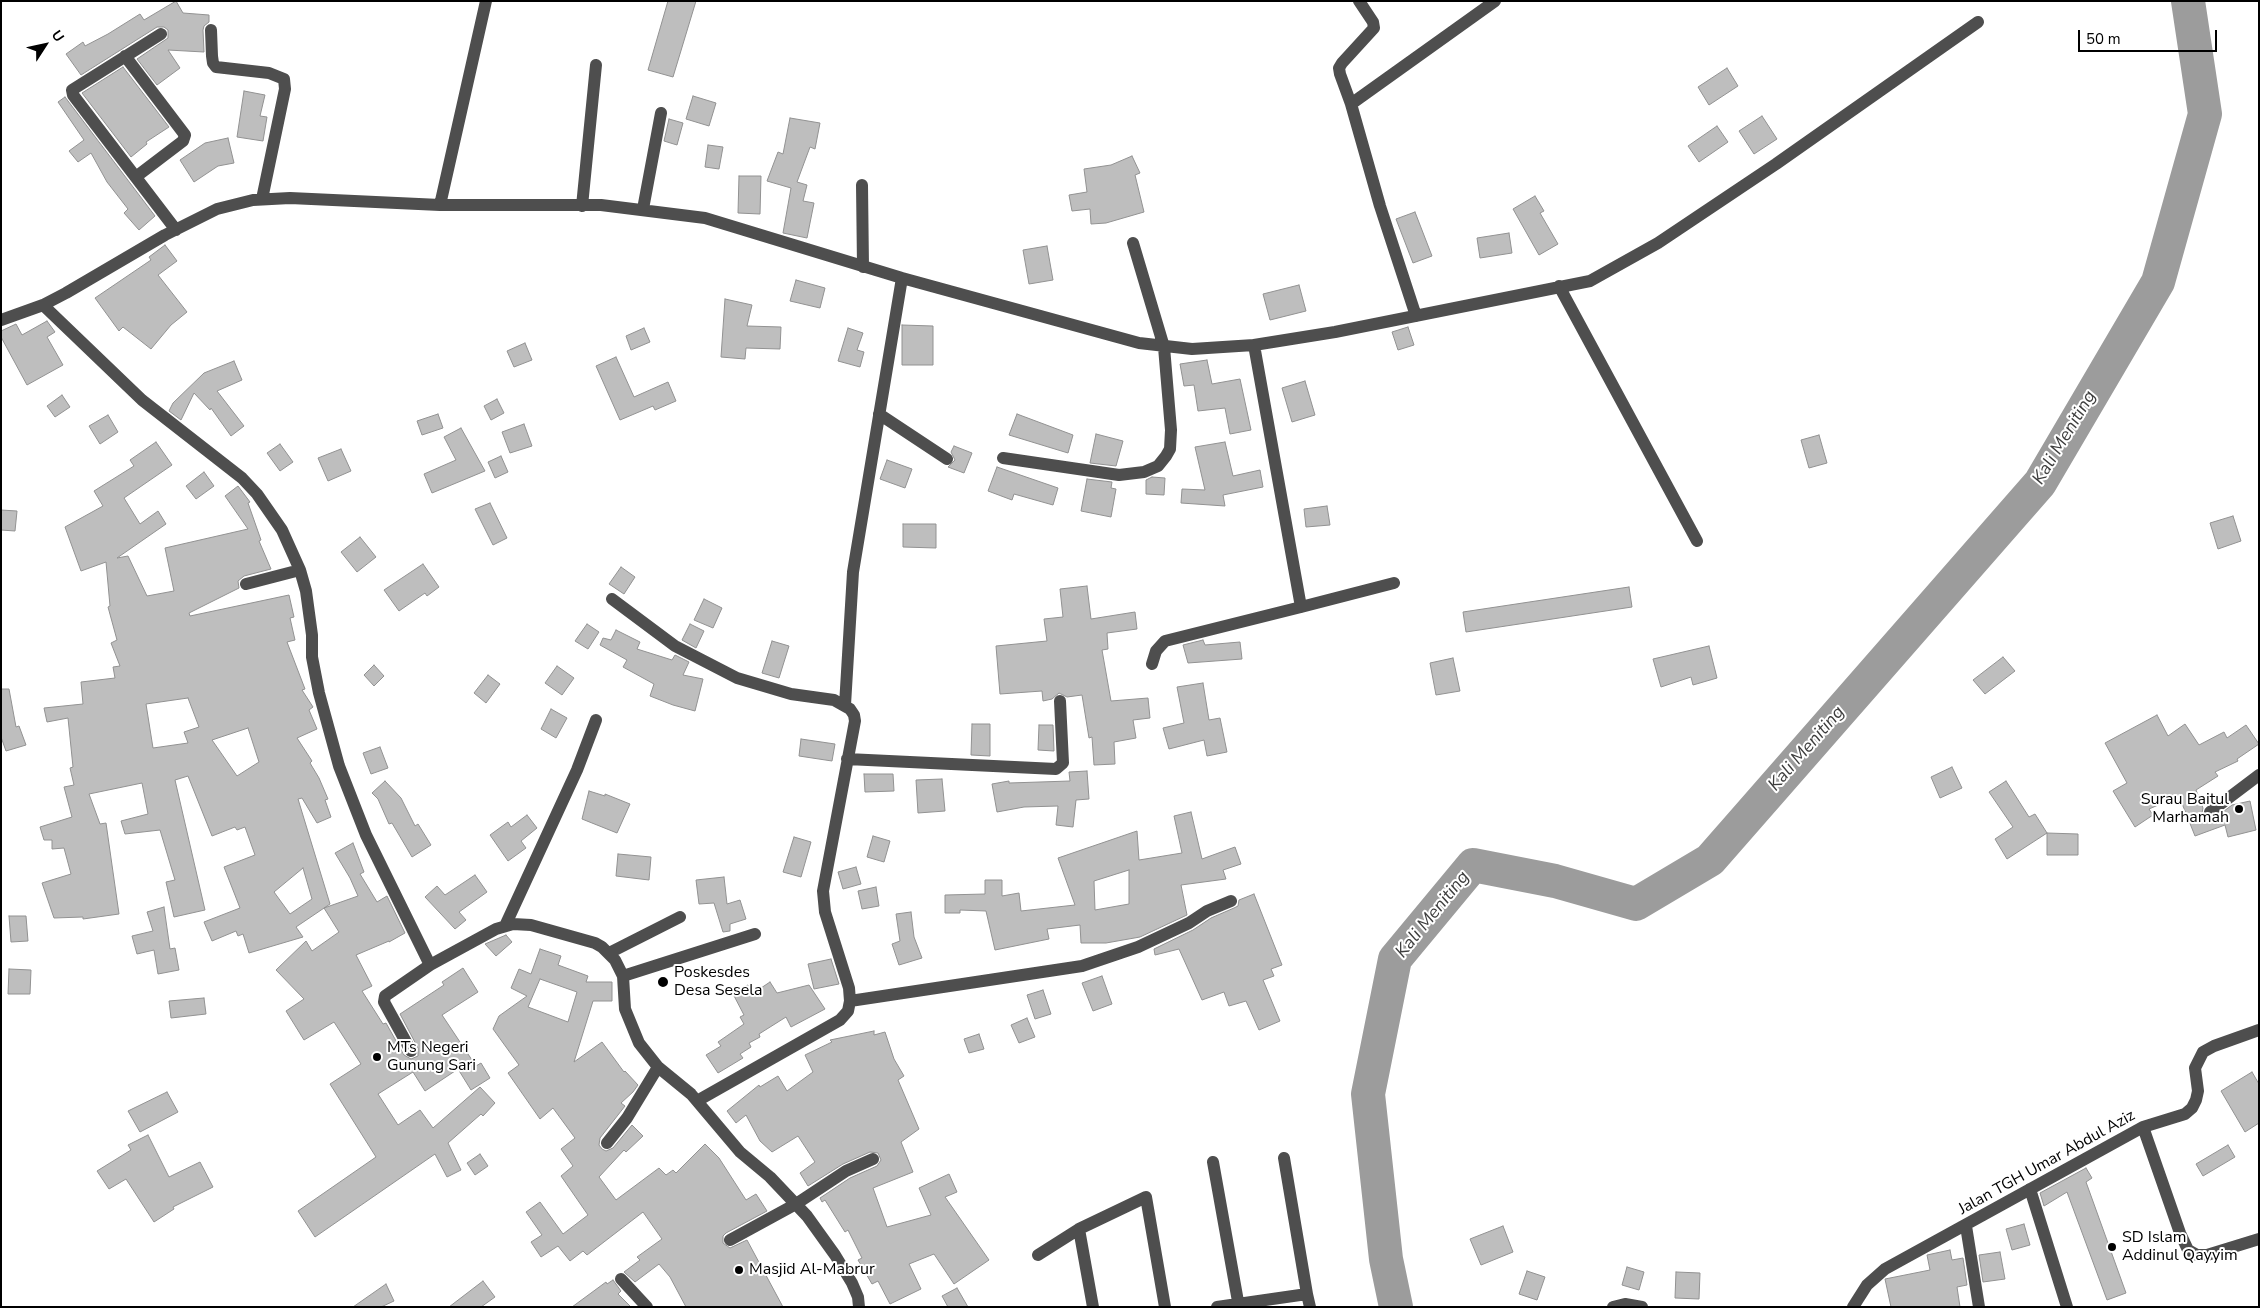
<!DOCTYPE html>
<html>
<head>
<meta charset="utf-8">
<style>
  body { margin:0 }
  #map { position:relative; width:2260px; height:1308px; overflow:hidden; background:#fff; font-family:"Nunito Sans",sans-serif }
  canvas { display:block }
  .frame { position:absolute; inset:0; border:2px solid #000; pointer-events:none }
  .north { position:absolute; left:20px; top:20px; width:50px; height:50px; -webkit-text-stroke:4px #fff; paint-order:stroke; rotate:55deg; font-size:14px; font-weight:700; line-height:20px; text-align:center; color:#000 }
  .north::after { content:''; display:block; margin:auto; width:18px; height:22px; background:#000; clip-path:polygon(50% 0,100% 100%,50% 72%,0 100%) }
  .scale { position:absolute; left:2078px; top:30px; width:139px; height:22px; box-sizing:border-box; border:2px solid #000; border-top:0; padding-left:6px; font-size:15px; line-height:18px; white-space:nowrap; color:#000; -webkit-text-stroke:4px #fff; paint-order:stroke }
</style>
</head>
<body>
<div id="map">
<canvas width="2260" height="1308"></canvas>
<div class="frame"></div>
<div class="north">U</div>
<div class="scale">50 m</div>
</div>
<script>
const c = document.querySelector('canvas').getContext('2d');
c.lineJoin = 'round';
const shape = rows => new Path2D(rows.map(r => 'M' + r).join(''));
function strokePath(path, color, width, dash) { c.strokeStyle = color; c.lineWidth = width; c.lineCap = dash ? 'butt' : 'round'; c.setLineDash(dash || []); c.stroke(path); }
function fillPath(path, color) { c.fillStyle = color; c.fill(path, 'evenodd'); }
function write(font, color, halo, rows, align = 'center') {
  c.font = font + ' "Nunito Sans",sans-serif'; c.lineWidth = 4; c.setLineDash([]); c.textBaseline = 'middle'; c.strokeStyle = halo; c.fillStyle = color; for (const [text, x, y, turn = 0] of rows) {
    c.save(); c.translate(x, y); c.rotate((+turn || 0) * Math.PI / 180); c.textAlign = isNaN(turn) ? turn : align; if (halo) c.strokeText(text, 0, 0); c.fillText(text, 0, 0); c.restore();
  }
}
const river = shape([
  [1396,1307,1386,1259,1368,1094,1395,959,1473,865,1555,881,1636,904,1710,860,2040,483,2158,282,2205,114,2188,1]
]);
const building = shape([
  [176,1,183,13,209,15,209,22,204,26,203,30,204,52,168,50,180,68,157,85,137,59,168,38,168,30,164,27,157,27,81,75,66,54,83,42,85,46,108,34,140,14,144,20,176,1],
  [668,1,696,1,673,77,648,70,668,1],
  [123,67,169,127,146,142,147,144,131,157,82,93,123,67],
  [1727,68,1738,86,1709,105,1698,87,1727,68],
  [244,91,265,95,260,116,267,117,263,141,237,137,244,91],
  [693,96,716,103,709,126,686,119,693,96],
  [65,97,155,216,139,230,124,213,128,209,107,182,91,153,78,162,69,151,84,140,58,102,65,97],
  [1762,116,1777,139,1754,154,1739,131,1762,116],
  [790,118,820,123,815,149,810,147,797,182,807,185,803,201,814,203,807,238,783,233,791,188,767,181,778,152,783,154,790,118],
  [669,119,683,123,677,145,664,141,669,119],
  [1717,126,1728,142,1699,162,1688,146,1717,126],
  [228,138,234,163,218,166,194,182,180,160,205,143,228,138],
  [708,145,723,147,719,169,705,167,708,145],
  [1132,156,1140,173,1135,175,1144,212,1106,223,1091,224,1090,209,1072,211,1069,195,1087,192,1084,169,1111,165,1132,156],
  [739,176,761,176,760,214,738,213,739,176],
  [1535,196,1544,211,1540,213,1558,244,1539,255,1513,209,1535,196],
  [1415,212,1432,256,1413,263,1396,219,1415,212],
  [1509,233,1512,253,1480,258,1477,238,1509,233],
  [165,245,177,261,158,275,187,312,171,325,151,349,123,327,119,331,95,298,151,260,149,257,165,245],
  [1047,246,1053,280,1029,284,1023,250,1047,246],
  [796,280,825,288,820,308,790,301,796,280],
  [1299,285,1306,311,1270,320,1263,294,1299,285],
  [725,299,752,305,747,326,781,327,780,349,746,348,745,359,721,357,725,299],
  [47,321,55,332,47,337,63,365,27,385,1,337,1,331,16,324,22,335,47,321],
  [902,325,933,326,933,365,902,365,902,325],
  [1408,327,1414,345,1398,350,1392,332,1408,327],
  [644,328,650,342,631,350,626,336,644,328],
  [848,328,863,333,857,350,864,352,860,367,838,361,848,328],
  [525,343,532,360,514,367,507,351,525,343],
  [616,357,634,397,668,382,676,401,655,410,653,406,620,420,596,366,616,357],
  [1207,360,1212,384,1240,379,1251,430,1230,434,1225,408,1198,411,1194,385,1184,386,1180,364,1207,360],
  [234,361,242,380,217,391,244,426,231,436,211,408,210,410,194,393,181,420,169,411,173,403,204,373,234,361],
  [1305,381,1315,415,1292,422,1282,388,1305,381],
  [62,395,70,407,55,417,47,406,62,395],
  [497,399,504,413,491,420,484,406,497,399],
  [438,414,443,428,422,435,417,421,438,414],
  [1017,414,1073,435,1068,453,1009,435,1017,414],
  [108,415,118,432,100,444,89,426,108,415],
  [524,424,532,446,510,453,502,432,524,424],
  [461,428,485,471,432,493,424,474,456,460,444,437,461,428],
  [1096,434,1123,441,1116,466,1090,463,1096,434],
  [1819,435,1827,463,1809,468,1801,440,1819,435],
  [156,442,172,465,124,498,140,524,158,511,166,524,117,558,128,556,147,596,174,591,165,548,248,529,225,496,238,486,250,502,248,503,261,540,259,541,271,569,244,576,238,581,239,588,189,613,190,616,289,595,294,617,290,618,295,640,287,642,305,689,302,690,313,707,309,710,317,729,297,738,312,761,310,763,319,778,328,799,325,800,331,817,317,823,302,798,298,799,330,904,296,927,303,937,249,953,243,934,238,936,236,931,212,941,204,922,240,908,224,867,255,855,245,827,237,830,235,827,212,836,188,776,175,780,205,910,174,917,166,882,175,880,160,830,125,834,121,821,148,814,142,783,89,794,100,824,106,823,119,914,83,919,83,917,54,918,42,883,71,874,64,848,52,849,52,840,44,840,40,827,72,817,64,787,74,785,70,768,73,767,68,718,47,722,44,708,83,704,81,682,115,678,113,667,120,666,111,643,117,640,108,607,110,606,106,562,81,571,65,527,103,506,94,491,134,466,130,460,156,442],
  [188,698,199,727,184,732,188,743,153,748,146,704,188,698],
  [248,728,259,762,237,776,212,740,248,728],
  [303,868,312,899,290,914,274,892,303,868],
  [1225,442,1233,476,1260,470,1263,487,1223,495,1225,506,1181,503,1182,489,1205,490,1195,447,1225,442],
  [280,444,293,462,280,471,267,453,280,444],
  [954,446,972,453,964,473,948,467,955,460,951,452,954,446],
  [341,449,351,471,328,481,318,458,341,449],
  [501,456,508,472,495,478,488,462,501,456],
  [887,460,912,469,905,488,880,479,887,460],
  [997,467,1058,488,1053,505,1014,494,1012,500,988,491,997,467],
  [204,472,214,486,196,499,186,486,204,472],
  [1152,477,1165,478,1164,495,1146,494,1146,480,1152,477],
  [1087,479,1112,482,1111,488,1116,489,1111,517,1081,511,1087,479],
  [490,503,507,538,493,545,475,509,490,503],
  [1327,506,1330,525,1306,527,1304,509,1327,506],
  [1,510,17,511,15,531,1,530,1,510],
  [2233,516,2241,541,2218,549,2210,523,2233,516],
  [903,524,936,524,936,548,903,547,903,524],
  [360,537,376,557,357,572,341,552,360,537],
  [423,564,439,587,427,596,425,593,399,611,384,590,423,564],
  [621,567,635,577,624,594,609,584,621,567],
  [1087,586,1091,619,1135,612,1137,629,1107,633,1108,649,1102,650,1111,701,1148,698,1150,718,1133,720,1136,738,1114,742,1115,764,1094,765,1092,737,1089,738,1082,695,1067,697,1059,693,1052,699,1043,701,1042,691,1000,694,996,646,1047,641,1044,619,1063,617,1060,589,1087,586],
  [1629,587,1632,607,1466,632,1463,612,1629,587],
  [704,599,722,608,713,628,694,620,704,599],
  [587,624,599,632,588,649,575,641,587,624],
  [690,624,704,631,696,648,682,640,690,624],
  [616,630,640,642,637,649,672,660,675,655,689,662,683,675,703,679,695,711,673,705,650,696,654,684,623,667,627,660,600,645,603,638,611,640,616,630],
  [1203,640,1205,645,1240,642,1242,659,1188,663,1183,645,1203,640],
  [772,641,789,646,779,678,762,673,772,641],
  [1709,646,1717,678,1693,685,1691,677,1661,687,1653,659,1709,646],
  [2003,657,2015,671,1985,694,1973,680,2003,657],
  [1453,658,1460,691,1436,695,1430,663,1453,658],
  [374,665,384,676,374,686,364,675,374,665],
  [557,666,574,678,562,695,545,683,557,666],
  [488,675,500,684,486,703,474,693,488,675],
  [1203,683,1209,720,1220,718,1227,752,1207,756,1204,740,1169,749,1163,728,1184,723,1177,687,1203,683],
  [1,689,9,689,16,727,19,726,26,745,6,751,1,737,1,689],
  [551,709,567,718,556,738,541,729,551,709],
  [2157,715,2168,736,2185,724,2199,745,2224,732,2227,738,2246,725,2259,744,2237,759,2238,761,2215,772,2218,776,2196,790,2203,808,2202,813,2207,820,2215,818,2232,805,2250,801,2256,830,2228,837,2225,825,2195,836,2179,796,2149,809,2153,815,2135,827,2113,791,2127,783,2105,743,2157,715],
  [972,724,990,724,990,756,971,755,972,724],
  [1039,725,1053,725,1054,751,1038,750,1039,725],
  [801,739,835,744,832,761,799,756,801,739],
  [380,747,388,768,371,774,363,753,380,747],
  [1952,767,1962,788,1940,798,1931,777,1952,767],
  [1087,771,1089,799,1076,800,1073,827,1056,825,1058,806,1024,807,997,812,992,784,1009,781,1009,783,1070,781,1069,772,1087,771],
  [864,774,893,774,894,791,865,792,864,774],
  [942,779,945,811,918,813,916,780,942,779],
  [385,781,401,798,415,826,418,824,431,845,412,857,392,823,389,824,378,799,372,793,385,781],
  [2006,781,2029,817,2035,814,2047,833,2007,859,1995,839,2013,827,1989,792,2006,781],
  [589,791,605,796,605,794,630,804,617,833,582,819,589,791],
  [1191,812,1202,859,1235,847,1241,864,1223,870,1226,879,1181,885,1187,915,1140,937,1106,943,1081,943,1080,925,1047,929,1049,939,995,950,986,911,960,910,960,913,945,913,945,895,985,894,985,880,1002,880,1002,896,1019,893,1021,911,1075,905,1058,858,1137,831,1139,860,1182,853,1174,816,1191,812],
  [1129,870,1129,904,1095,910,1094,881,1129,870],
  [527,815,537,828,521,841,526,848,508,861,490,835,508,822,511,827,527,815],
  [2047,833,2078,834,2078,855,2047,855,2047,833],
  [873,836,890,841,884,862,867,857,873,836],
  [794,837,811,842,801,877,783,872,794,837],
  [353,843,364,872,360,874,377,902,387,896,405,933,389,942,389,941,356,955,372,986,362,991,383,1024,386,1023,404,1055,411,1059,418,1056,418,1048,400,1014,444,985,442,982,463,968,478,992,442,1015,476,1066,481,1063,490,1078,471,1090,458,1069,425,1091,413,1072,378,1094,398,1125,420,1110,433,1128,480,1087,495,1103,483,1116,481,1114,448,1143,461,1170,447,1177,435,1154,315,1237,298,1211,376,1157,330,1084,361,1064,334,1022,304,1040,286,1011,304,999,276,970,306,941,312,951,339,932,324,908,358,896,350,878,335,853,353,843],
  [618,854,651,857,649,880,616,876,618,854],
  [856,867,861,884,843,889,838,872,856,867],
  [475,875,487,892,459,912,466,920,455,929,425,897,437,886,445,895,475,875],
  [724,877,727,904,740,900,746,919,730,924,730,931,723,932,714,903,699,904,696,880,724,877],
  [876,887,879,906,862,909,858,891,876,887],
  [1254,894,1282,965,1271,969,1274,976,1263,980,1280,1021,1259,1030,1246,1001,1229,1006,1224,992,1202,1000,1179,949,1155,955,1154,949,1193,930,1211,918,1234,908,1238,906,1239,900,1254,894],
  [164,907,170,949,175,948,179,970,158,974,154,950,137,954,132,936,153,931,147,912,164,907],
  [911,912,914,937,922,958,899,965,892,944,900,941,896,914,911,912],
  [9,916,26,916,28,941,11,942,9,916],
  [506,935,512,942,496,956,485,944,506,935],
  [540,949,561,956,558,965,588,976,586,982,612,982,612,1001,593,1001,574,1062,602,1042,624,1072,625,1071,638,1085,633,1092,621,1103,625,1106,600,1138,599,1145,602,1149,606,1151,613,1148,632,1125,643,1136,626,1152,624,1150,599,1177,616,1200,659,1168,666,1175,673,1170,676,1173,705,1144,719,1158,746,1200,756,1194,767,1211,726,1233,723,1236,723,1243,730,1248,747,1240,783,1307,686,1307,670,1277,659,1264,635,1282,624,1272,640,1260,637,1257,662,1239,643,1212,587,1255,583,1251,570,1261,558,1246,541,1257,531,1242,542,1235,526,1212,540,1202,563,1234,588,1215,561,1176,573,1166,561,1149,575,1138,553,1108,540,1119,508,1073,519,1065,493,1029,499,1016,527,996,511,988,519,969,531,974,540,949],
  [540,979,577,992,568,1022,528,1007,540,979],
  [831,959,839,984,814,989,808,964,831,959],
  [9,969,31,970,30,994,8,994,9,969],
  [1102,976,1112,1004,1093,1011,1082,983,1102,976],
  [770,982,777,993,809,985,825,1009,791,1027,786,1017,759,1034,760,1037,749,1043,751,1047,740,1054,743,1058,718,1073,706,1055,721,1046,718,1042,744,1024,740,1017,744,1015,732,992,748,985,752,994,770,982],
  [1043,990,1051,1014,1035,1019,1027,995,1043,990],
  [204,998,206,1014,171,1018,169,1001,204,998],
  [1027,1018,1035,1037,1019,1043,1011,1025,1027,1018],
  [874,1031,874,1035,885,1032,894,1059,904,1076,898,1080,919,1129,901,1142,913,1172,873,1188,887,1227,931,1215,919,1188,949,1174,957,1192,945,1197,989,1260,954,1284,934,1254,909,1264,921,1289,890,1304,878,1281,872,1284,858,1260,862,1258,848,1230,845,1232,825,1200,822,1202,820,1198,850,1178,877,1166,881,1160,878,1153,870,1152,843,1164,808,1186,800,1173,815,1162,798,1136,772,1152,760,1141,746,1115,736,1123,727,1111,759,1085,760,1087,778,1076,787,1091,813,1072,805,1055,832,1042,830,1040,874,1031],
  [979,1034,984,1049,969,1053,964,1039,979,1034],
  [2252,1072,2259,1084,2259,1123,2245,1132,2221,1091,2252,1072],
  [167,1092,178,1112,140,1132,128,1111,167,1092],
  [148,1135,169,1177,200,1162,213,1187,173,1207,174,1209,154,1222,126,1179,109,1189,97,1171,131,1150,128,1145,148,1135],
  [2228,1145,2235,1157,2203,1176,2196,1164,2228,1145],
  [480,1154,488,1166,475,1175,467,1163,480,1154],
  [2086,1168,2092,1178,2086,1182,2126,1293,2107,1300,2067,1192,2044,1206,2040,1193,2086,1168],
  [2024,1224,2030,1245,2012,1250,2006,1229,2024,1224],
  [1503,1226,1513,1252,1481,1265,1470,1239,1503,1226],
  [1950,1250,1952,1260,1963,1258,1967,1285,1957,1287,1960,1307,1891,1307,1885,1279,1930,1270,1927,1255,1950,1250],
  [2000,1252,2005,1279,1983,1282,1979,1255,2000,1252],
  [1627,1267,1644,1272,1639,1290,1622,1285,1627,1267],
  [1527,1271,1545,1277,1537,1300,1519,1294,1527,1271],
  [1676,1272,1700,1273,1699,1299,1675,1298,1676,1272],
  [613,1280,621,1291,618,1294,631,1307,572,1307,606,1282,607,1284,613,1280],
  [483,1281,495,1297,481,1307,449,1307,483,1281],
  [386,1284,394,1301,381,1307,353,1307,386,1284],
  [957,1288,968,1307,948,1307,942,1296,957,1288]
]);
const minor = shape([
  [1359,1,1373,22,1374,28,1342,63,1339,68,1340,74,1351,104,1380,206,1416,316],
  [211,30,212,56,213,63,216,67,269,73,284,79,285,89,262,199],
  [161,34,72,90,73,95,176,230],
  [125,56,185,135,183,141,137,176],
  [1351,104,1495,1],
  [862,185,863,267],
  [440,205,486,1],
  [582,206,596,65],
  [643,209,661,113],
  [1559,286,1697,541],
  [43,305,142,400,242,478,257,494,282,530,300,570,306,591,312,635,312,657,319,693,339,766,366,835,430,965,496,929,513,924,531,925,595,943,602,947,615,960,623,976,625,1009,639,1043,658,1067,691,1094,740,1152,770,1177,807,1216,835,1255,852,1283,858,1297,859,1307],
  [1,320,43,305,66,293,165,235,217,209,253,200,290,198,440,205,601,205,705,218,902,278,1139,343,1192,349,1254,345,1335,332,1590,281,1658,243,1776,164,1978,22],
  [1254,345,1301,607,1394,583],
  [879,414,947,459],
  [1003,458,1119,475,1144,472,1158,466,1166,456,1170,449,1171,430,1164,347,1133,243],
  [246,584,300,570],
  [612,599,675,646,737,678,791,694,834,700,850,709,854,715,855,721,823,891,825,912,849,988,850,1001,848,1011,840,1020,697,1101],
  [1152,664,1156,651,1165,641,1301,607],
  [845,705,853,572,902,278],
  [847,759,1056,769,1063,763,1060,701],
  [2210,812,2259,775],
  [505,926,577,770,596,720],
  [609,953,680,917],
  [623,976,755,934],
  [850,1001,1082,966,1138,947,1189,923,1207,911,1231,901],
  [411,1051,384,1002,385,996,430,965],
  [2143,1127,2180,1233,2188,1250,2197,1255,2207,1255,2259,1239],
  [607,1143,627,1118,658,1067],
  [1213,1162,1239,1307],
  [2030,1189,2067,1307],
  [1966,1226,1979,1307],
  [1079,1229,1093,1307],
  [730,1240,796,1204,846,1171,873,1159],
  [1038,1255,1079,1229,1146,1197,1165,1307],
  [621,1279,647,1307],
  [1307,1294,1310,1307],
  [1217,1307,1307,1294,1284,1158],
  [1613,1307,1625,1304,1642,1307],
  [1853,1307,1867,1285,1885,1269,2143,1127,2185,1114,2192,1108,2196,1100,2198,1091,2195,1068,2203,1052,2214,1046,2259,1030]
]);
const markers = [
  [2239,809,5,"#000"],
  [663,982,6,"#000"],
  [377,1057,5,"#000"],
  [2112,1247,5,"#000"],
  [739,1270,5,"#000"]
];
const poiNames = [
  ["Surau Baitul",2229,800,"right"],
  ["Marhamah",2229,818,"right"],
  ["Poskesdes",674,973],
  ["Desa Sesela",674,991],
  ["MTs Negeri",387,1048],
  ["Gunung Sari",387,1066],
  ["SD Islam",2122,1238],
  ["Addinul Qayyim",2122,1256],
  ["Masjid Al-Mabrur",749,1270]
];
const streetNames = [
  ["Jalan TGH Umar Abdul Aziz",2047,1163,-29]
];
const waterNames = [
  ["Kali Meniting",2065,438,-59],
  ["Kali Meniting",1807,749,-49],
  ["Kali Meniting",1433,915,-51]
];
strokePath(river, '#9c9c9c', 34);
fillPath(building, '#bebebe');
strokePath(building, '#929292', 1);
strokePath(minor, '#4e4e4e', 12);
for (const [x, y, r, color] of markers) { const dot = new Path2D(); dot.arc(x, y, r, 0, 2 * Math.PI); c.fillStyle = color; c.fill(dot); strokePath(dot, '#fff', 2); }
write('16px', '#000', '#fff', poiNames, 'left');
write('16px', '#000', '#fff', streetNames);
write('italic 18px', '#3d3d3d', '#fff', waterNames);
</script>
</body>
</html>
